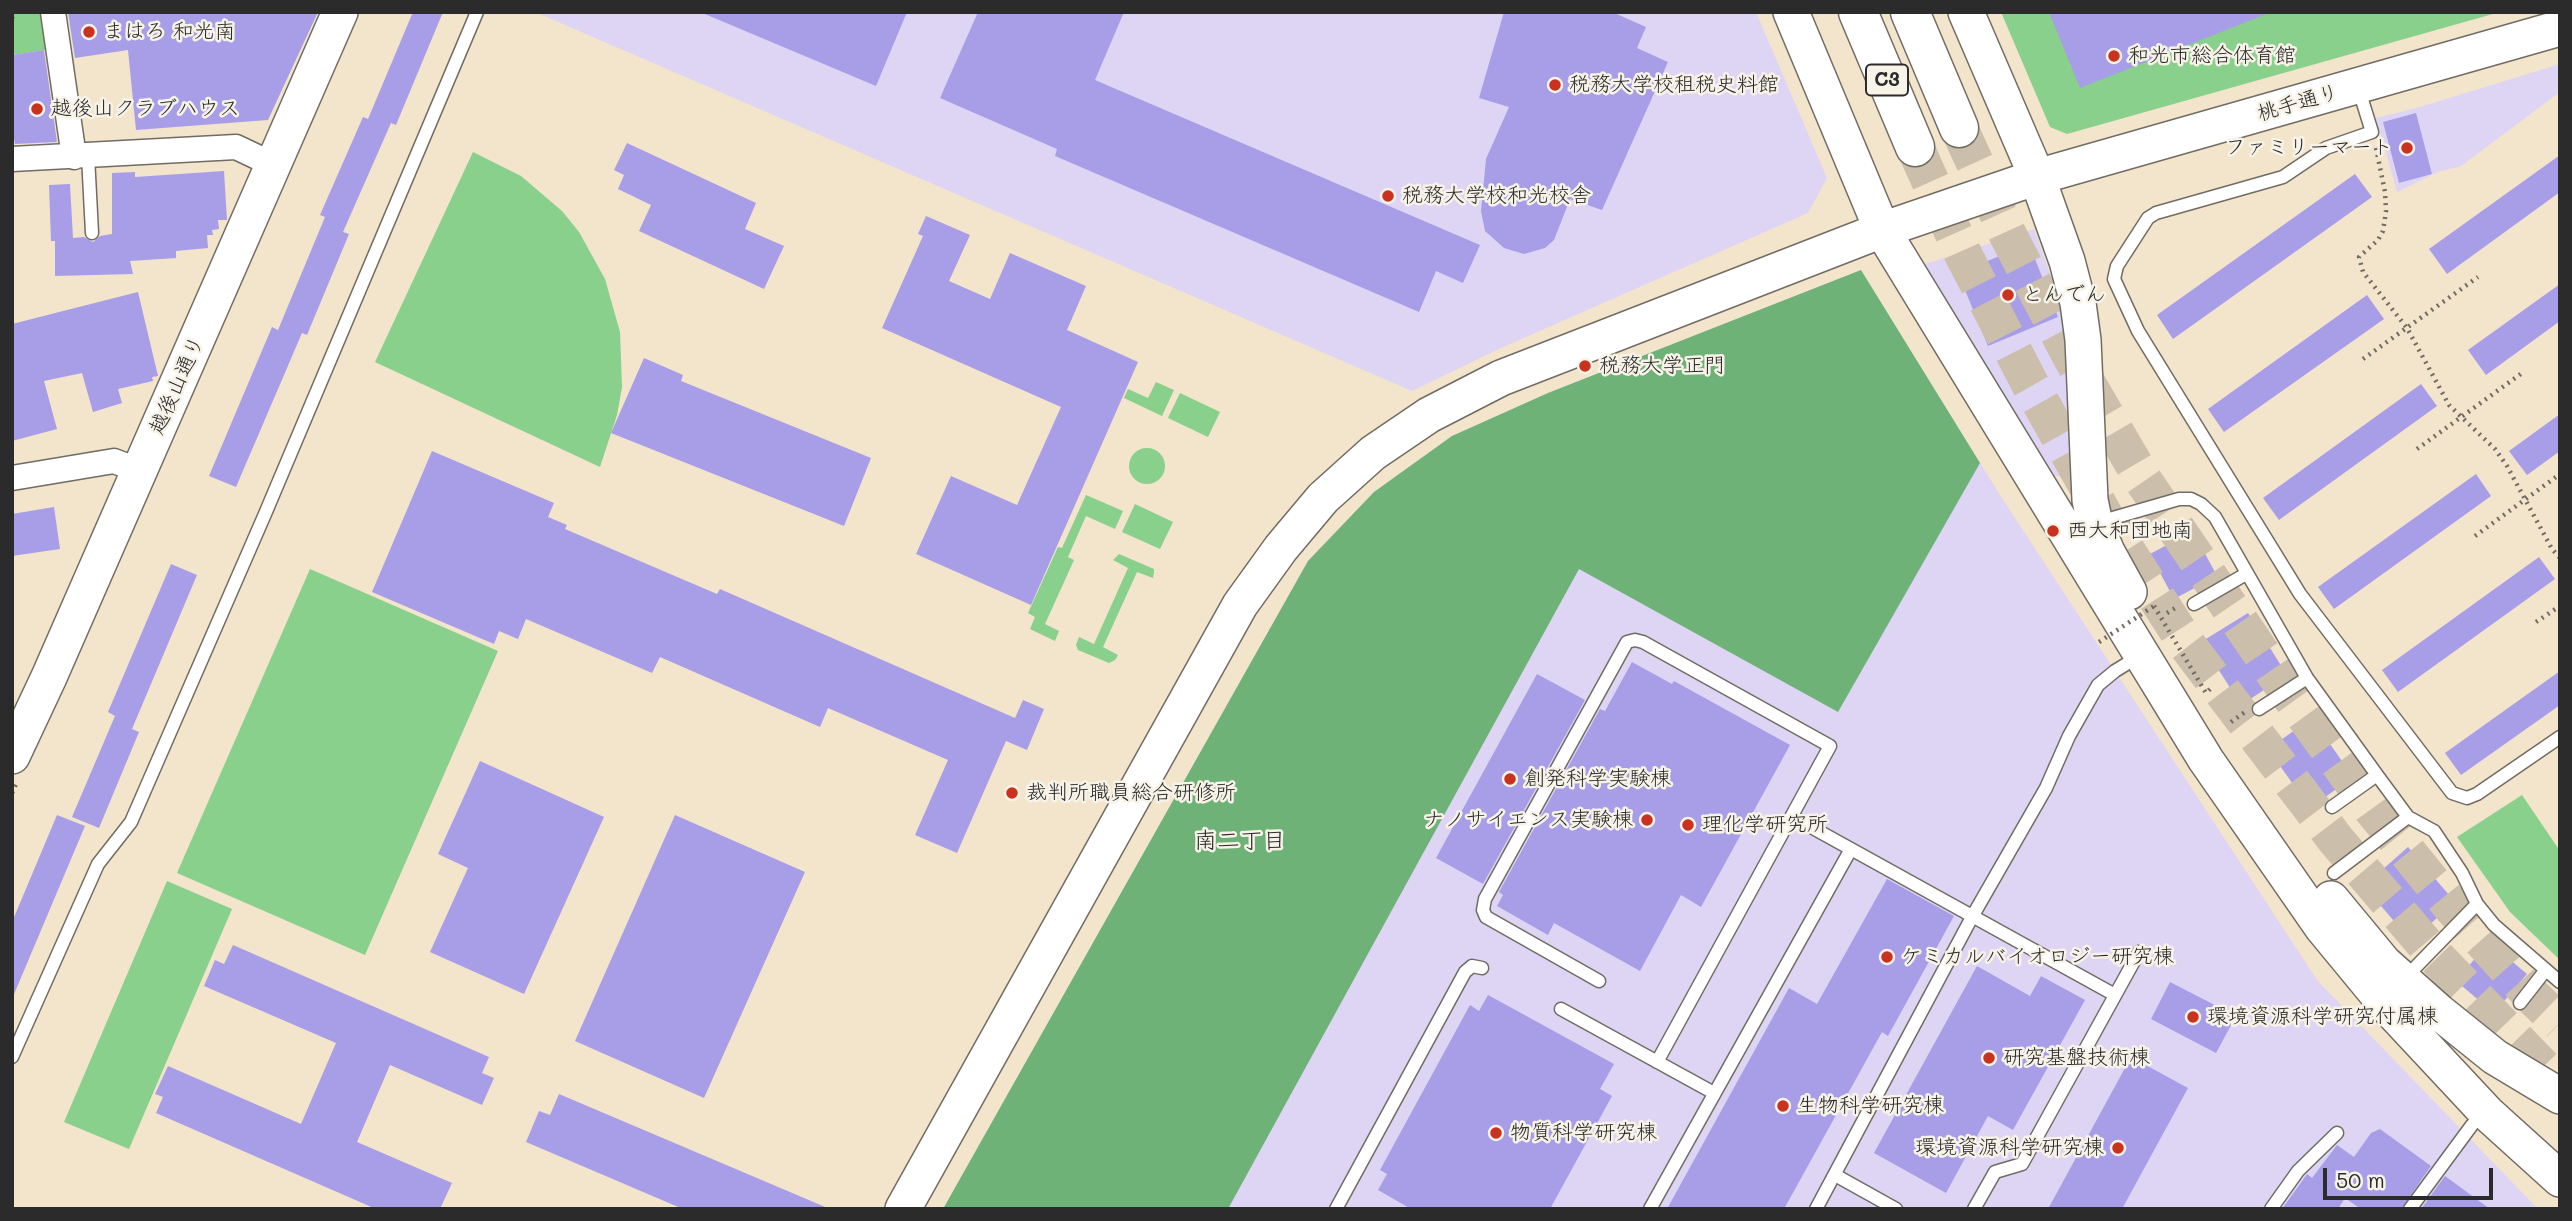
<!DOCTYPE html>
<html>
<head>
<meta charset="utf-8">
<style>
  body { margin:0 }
  #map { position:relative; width:2572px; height:1221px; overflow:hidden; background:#f3e4cc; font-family:Mali,sans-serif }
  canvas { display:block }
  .frame { position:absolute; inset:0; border:14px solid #2b2b2b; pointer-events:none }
  .scale { position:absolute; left:2323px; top:1168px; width:170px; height:32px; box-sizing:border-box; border:4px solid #2b2b2b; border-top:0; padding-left:9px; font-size:21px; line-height:24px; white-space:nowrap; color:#2b2b2b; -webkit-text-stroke:5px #f7f3e8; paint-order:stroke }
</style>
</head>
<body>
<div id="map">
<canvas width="2572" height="1221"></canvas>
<div class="frame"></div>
<div class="scale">50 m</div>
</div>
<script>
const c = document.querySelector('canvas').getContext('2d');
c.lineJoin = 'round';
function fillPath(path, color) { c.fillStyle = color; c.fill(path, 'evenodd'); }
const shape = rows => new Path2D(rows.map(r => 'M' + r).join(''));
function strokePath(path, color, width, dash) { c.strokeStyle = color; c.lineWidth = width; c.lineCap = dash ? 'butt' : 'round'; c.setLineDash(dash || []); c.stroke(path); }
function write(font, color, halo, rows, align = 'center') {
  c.font = font + ' Mali,"Klee One",sans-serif'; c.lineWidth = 5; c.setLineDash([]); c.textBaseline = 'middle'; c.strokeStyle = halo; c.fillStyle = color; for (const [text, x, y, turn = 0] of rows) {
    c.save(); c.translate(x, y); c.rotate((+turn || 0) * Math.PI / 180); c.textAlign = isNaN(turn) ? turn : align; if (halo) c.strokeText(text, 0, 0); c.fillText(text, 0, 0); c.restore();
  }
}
const built = shape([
  [535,12,1756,12,1827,178,1808,213,1501,348,1412,391],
  [2560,64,2560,92,2461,166,2438,172,2397,192,2376,118,2420,107],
  [2034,229,2071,330,2071,477,2042,475,1916,267],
  [1861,270,2000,495,2317,980,2538,1209,943,1209,1308,561,1374,492,1452,436,1548,393]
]);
const green = shape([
  [12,12,46,12,51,49,12,55],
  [2001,12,2500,12,2067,134,2050,127],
  [473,152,521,176,562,211,579,232,605,279,620,332,622,387,617,415,600,467,375,362],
  [1156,382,1174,390,1162,416,1124,398,1128,389,1148,398],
  [1180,393,1220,412,1208,437,1168,418],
  '1129 466a18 18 0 1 1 36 0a18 18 0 1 1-36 0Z',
  [1086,495,1123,511,1115,529,1086,516,1068,557,1074,560,1045,624,1059,631,1055,641,1030,629,1035,617,1028,613,1058,547,1062,548],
  [1135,504,1173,522,1160,549,1122,532],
  [1119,554,1154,569,1154,572,1153,578,1137,572,1103,647,1118,655,1115,660,1109,663,1078,650,1076,645,1079,637,1094,644,1128,568,1113,560],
  [310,569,498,651,365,955,177,873],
  [2522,795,2560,851,2560,960,2510,912,2457,837],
  [167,881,232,909,129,1149,64,1122]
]);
const forest = shape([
  [1861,270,1980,463,1838,712,1579,569,1228,1209,943,1209,1308,561,1374,492,1452,436,1548,393]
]);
const building = shape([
  [68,12,318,12,268,120,136,130,128,50,75,58],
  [413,12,443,12,396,125,391,123,343,232,349,234,307,335,302,333,236,487,209,476,272,327,278,330,325,217,320,215,363,117,368,119],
  [700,12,907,12,876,86],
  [978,12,1124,12,1095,80,1480,245,1463,283,1436,271,1419,312,1055,156,1057,149,940,98],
  [1504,12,1612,12,1646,27,1637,48,1668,62,1602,210,1570,199,1554,240,1545,248,1524,254,1504,248,1485,231,1481,211,1486,159,1509,107,1479,98],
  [2049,12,2268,12,2269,13,2080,88],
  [44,50,57,142,15,144,12,128,12,55],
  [2416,113,2432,174,2399,183,2383,122],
  [627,143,756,203,745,229,784,246,764,289,639,231,651,205,618,189,624,175,614,170],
  [2560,155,2560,192,2447,274,2429,249],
  [224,171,227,220,218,220,219,229,212,230,213,235,207,235,208,248,176,251,176,258,130,261,133,274,55,276,55,241,51,241,49,185,70,184,73,238,84,237,93,242,100,236,112,234,112,173,135,172,135,177],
  [2355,174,2372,197,2173,339,2157,315],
  [926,216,970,235,949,281,990,299,1010,253,1086,286,1067,330,1138,362,1031,605,916,554,951,476,1017,505,1061,407,882,328,923,236,918,234],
  [2029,244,2058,317,1988,346,1958,273],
  [2560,284,2560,321,2486,375,2468,350],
  [138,292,158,376,152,377,153,381,118,389,122,403,93,412,82,373,44,381,57,429,12,441,12,324],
  [2367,295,2384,319,2224,432,2208,409],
  [644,358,683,375,681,381,871,458,844,526,611,433],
  [2421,384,2437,406,2279,520,2263,498],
  [2560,414,2560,451,2527,475,2509,451],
  [432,451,554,503,548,517,567,525,565,529,717,594,720,589,1015,718,1023,700,1044,709,1027,750,1006,741,957,853,915,835,948,760,828,708,820,727,660,657,652,673,526,619,518,639,499,631,494,644,372,592],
  [2476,474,2491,496,2334,609,2318,587],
  [54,507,60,549,12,556,12,514],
  [2193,531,2217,576,2174,599,2150,554],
  [2539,557,2555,579,2398,692,2382,670],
  [171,564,197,575,132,729,139,732,99,828,72,817,115,716,108,712],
  [2248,613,2287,675,2241,705,2201,642],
  [1632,662,1672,684,1674,681,1790,745,1701,907,1681,895,1640,971,1554,923,1548,935,1497,906,1503,895,1499,892,1600,709,1605,711],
  [2560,671,2560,705,2461,775,2445,753],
  [1537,674,1585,700,1483,884,1436,858],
  [2312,718,2353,777,2310,808,2268,749],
  [480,761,604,817,524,994,430,952,468,868,438,854],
  [57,815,85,826,12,999,12,922],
  [675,815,805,872,704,1098,575,1041],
  [2408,847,2455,902,2411,941,2364,886],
  [1887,879,1954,916,1888,1036,1882,1032,1784,1209,1667,1209,1789,988,1817,1004],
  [2489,942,2527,974,2494,1013,2456,981],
  [233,945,489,1057,482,1073,494,1078,482,1105,390,1065,357,1142,452,1183,440,1209,376,1209,156,1113,163,1097,155,1094,168,1066,301,1124,336,1043,204,986,215,960,224,964],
  [1977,966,2030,996,2041,976,2085,1000,2013,1130,1988,1116,1946,1193,1874,1153],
  [2170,982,2236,1016,2216,1053,2151,1019],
  [1488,995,1614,1064,1600,1089,1612,1096,1550,1209,1411,1209,1378,1190,1387,1174,1380,1170,1470,1005,1479,1011],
  [2131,1057,2188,1088,2122,1209,2048,1209],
  [559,1094,830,1209,683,1209,526,1142,539,1111,550,1115],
  [2380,1129,2431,1166,2401,1209,2361,1209,2345,1198,2338,1209,2282,1209,2305,1177,2307,1174,2312,1178,2337,1145,2354,1157,2371,1133],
  [2445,1176,2490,1209,2421,1209]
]);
const highwayTunnel = shape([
  [1959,128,2008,235,2072,358,2143,480,2289,694,2373,810,2452,907,2531,995,2560,1023],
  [1915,147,1963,254,2029,382,2106,519,2187,645,2336,840,2437,958,2560,1085]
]);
const path = shape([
  [12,18,16,12],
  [2376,148,2385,192,2386,211,2383,231,2378,240,2359,257,2363,272,2407,328,2449,405,2495,449,2507,466,2552,549,2560,558],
  [2363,359,2478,277],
  [2417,449,2522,373],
  [2475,536,2560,474],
  [2154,606,2206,693,2211,688],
  [2167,613,2177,607],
  [2536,622,2560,606],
  [2231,722,2245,712],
  [12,793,16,784]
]);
const lane = shape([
  [2358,87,2372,132,2326,148,2283,177,2156,213,2148,218,2117,266,2114,279,2138,331,2300,594,2452,793,2467,798,2477,794,2560,737],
  [88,156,92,233],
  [2099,522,2179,499,2191,499,2201,504,2215,517,2307,678,2377,775,2408,817,2434,831,2462,873,2477,904,2494,925,2560,982],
  [2194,604,2246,574],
  [2259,709,2307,678],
  [2332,807,2377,775],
  [1793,817,2115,995],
  [2334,873,2408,817],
  [2404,979,2477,904],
  [1599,981,1486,917,1483,910,1485,899,1627,642,1635,640,1643,642,1830,746,1657,1062],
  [2520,1003,2545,971],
  [1561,1009,1714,1093],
  [12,1057,98,864,131,822,265,514,477,12],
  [1835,1175,1896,1209],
  [1336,1209,1465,972,1472,966,1482,968],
  [1650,1209,1851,849],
  [1816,1209,1972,917,2046,788,2069,736,2098,685,2115,671,2141,655],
  [1974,1209,1995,1172,2022,1164,2139,952],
  [2271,1209,2298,1171,2337,1133],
  [2410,1209,2472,1125]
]);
const street = shape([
  [53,12,74,157],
  [12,159,236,147,274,165],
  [12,478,114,461,140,471]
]);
const secondary = shape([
  [1791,12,1882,230,2206,760,2322,927,2388,1007,2487,1113,2560,1179],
  [1966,12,2037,177,2067,261,2078,303,2083,340,2090,500,2095,524,2107,552,2129,592],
  [12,756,49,677,340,12],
  [2331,899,2384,963,2439,1012,2495,1057,2560,1096],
  [903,1209,1240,605,1281,548,1323,498,1373,453,1429,415,1501,378,1882,230,2037,177,2560,28]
]);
const highway = shape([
  [1858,12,1915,147],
  [1910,12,1959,128]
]);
const pathBridge = shape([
  [2099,642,2154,606]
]);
const markers = [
  [89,32,7,"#c8321e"],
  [2114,56,7,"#c8321e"],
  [1555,85,7,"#c8321e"],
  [37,109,7,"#c8321e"],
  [2407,148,7,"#c8321e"],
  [1388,196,7,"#c8321e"],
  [2008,295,7,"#c8321e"],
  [1585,366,7,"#c8321e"],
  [2053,531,7,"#c8321e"],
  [1510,779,7,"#c8321e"],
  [1012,793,7,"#c8321e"],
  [1647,820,7,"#c8321e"],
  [1688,825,7,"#c8321e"],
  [1887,957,7,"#c8321e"],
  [2193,1017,7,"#c8321e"],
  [1989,1058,7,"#c8321e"],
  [1783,1106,7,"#c8321e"],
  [1496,1133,7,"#c8321e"],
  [2118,1148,7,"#c8321e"]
];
const shields = [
  [1887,80,42]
];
const shieldNames = [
  ["C3",1887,80]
];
const poiNames = [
  ["まはろ 和光南",103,32],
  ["和光市総合体育館",2128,56],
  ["税務大学校租税史料館",1569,85],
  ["越後山クラブハウス",51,109],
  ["ファミリーマート",2393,148,"right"],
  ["税務大学校和光校舎",1402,196],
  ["とんでん",2022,295],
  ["税務大学正門",1599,366],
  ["西大和団地南",2067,531],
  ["創発科学実験棟",1524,779],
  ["裁判所職員総合研修所",1026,793],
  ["ナノサイエンス実験棟",1633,820,"right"],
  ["理化学研究所",1702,825],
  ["ケミカルバイオロジー研究棟",1901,957],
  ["環境資源科学研究付属棟",2207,1017],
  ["研究基盤技術棟",2003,1058],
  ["生物科学研究棟",1797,1106],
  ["物質科学研究棟",1510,1133],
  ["環境資源科学研究棟",2104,1148,"right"]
];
const streetNames = [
  ["桃手通り",2298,103,-16],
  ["越後山通り",177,385,-66]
];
const neighbourhoodNames = [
  ["南二丁目",1240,841]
];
fillPath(built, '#ded5f5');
fillPath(green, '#88d08b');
fillPath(forest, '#6eb277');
fillPath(building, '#a89de7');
strokePath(highwayTunnel, '#cbbfac', 38, [38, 19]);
strokePath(lane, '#716c63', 15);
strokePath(street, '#716c63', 27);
strokePath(secondary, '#716c63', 38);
strokePath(highway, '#716c63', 41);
strokePath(path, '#716c63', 4.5, [2, 5]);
strokePath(lane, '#fff', 12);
strokePath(street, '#fff', 24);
strokePath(secondary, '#fff', 35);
strokePath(highway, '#fff', 38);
strokePath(pathBridge, '#716c63', 4.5, [2, 5]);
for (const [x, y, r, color] of markers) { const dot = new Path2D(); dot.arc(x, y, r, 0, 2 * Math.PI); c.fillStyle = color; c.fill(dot); strokePath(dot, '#f7f3e8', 2.5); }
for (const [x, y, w] of shields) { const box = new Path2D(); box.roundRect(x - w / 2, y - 15.5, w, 31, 5); c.fillStyle = '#f7f3e8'; c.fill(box); strokePath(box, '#2b2b2b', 2); }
write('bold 19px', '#2b2b2b', null, shieldNames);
write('21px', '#2b2b2b', '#f7f3e8', poiNames, 'left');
write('21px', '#2b2b2b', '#f7f3e8', streetNames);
write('23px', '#2b2b2b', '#f7f3e8', neighbourhoodNames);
</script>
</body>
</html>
